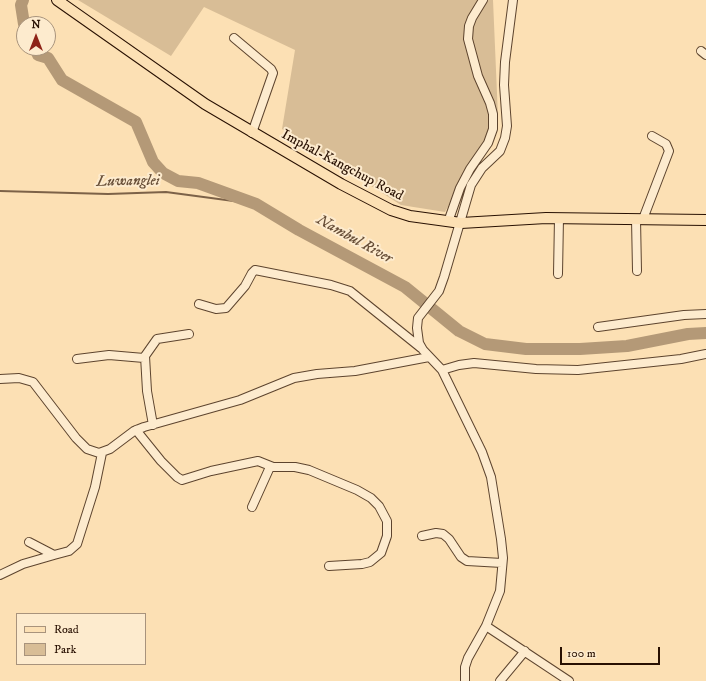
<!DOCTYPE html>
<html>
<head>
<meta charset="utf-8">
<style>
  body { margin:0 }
  #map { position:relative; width:706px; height:681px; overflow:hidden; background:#fce0b4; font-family:"IM FELL DW Pica",serif }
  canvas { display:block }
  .legend { position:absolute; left:16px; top:613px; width:130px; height:52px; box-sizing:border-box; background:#fdebce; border:1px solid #a8937c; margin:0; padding:5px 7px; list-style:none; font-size:12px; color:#281002 }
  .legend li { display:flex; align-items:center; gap:8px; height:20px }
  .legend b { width:20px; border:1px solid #a8937c }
  .north { position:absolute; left:16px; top:16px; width:40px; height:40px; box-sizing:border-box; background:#fdebce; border:1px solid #a8937c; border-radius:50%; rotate:0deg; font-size:11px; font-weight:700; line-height:16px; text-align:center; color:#281002 }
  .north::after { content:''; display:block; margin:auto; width:14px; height:18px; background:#8f2418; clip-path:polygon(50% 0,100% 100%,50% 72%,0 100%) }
  .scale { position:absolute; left:560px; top:647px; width:100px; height:18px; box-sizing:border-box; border:2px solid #281002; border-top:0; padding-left:5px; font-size:12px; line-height:14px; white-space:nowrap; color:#281002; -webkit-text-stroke:3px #fdebce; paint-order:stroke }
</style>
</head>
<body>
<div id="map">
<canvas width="706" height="681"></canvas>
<ul class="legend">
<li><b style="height:5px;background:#fce0b4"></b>Road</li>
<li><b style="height:11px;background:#d8bd96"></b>Park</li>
</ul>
<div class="north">N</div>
<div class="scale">100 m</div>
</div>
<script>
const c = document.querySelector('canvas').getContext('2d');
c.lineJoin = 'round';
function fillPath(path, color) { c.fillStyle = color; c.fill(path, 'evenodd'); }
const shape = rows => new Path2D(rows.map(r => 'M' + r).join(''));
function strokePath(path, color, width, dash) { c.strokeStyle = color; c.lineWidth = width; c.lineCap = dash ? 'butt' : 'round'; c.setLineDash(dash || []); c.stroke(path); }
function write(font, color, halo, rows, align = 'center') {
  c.font = font + ' "IM FELL DW Pica",serif'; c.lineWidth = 4; c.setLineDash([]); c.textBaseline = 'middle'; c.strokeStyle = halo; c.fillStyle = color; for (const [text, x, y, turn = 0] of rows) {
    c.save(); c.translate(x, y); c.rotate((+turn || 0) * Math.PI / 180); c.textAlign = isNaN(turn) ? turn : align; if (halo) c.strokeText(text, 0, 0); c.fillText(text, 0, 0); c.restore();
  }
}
const green = shape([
  [78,0,493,0,498,117,445,212,401,205,282,129,295,50,204,7,171,56]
]);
const stream = shape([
  [0,191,108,194,166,192,256,204]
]);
const river = shape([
  [23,0,21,5,24,24],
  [36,48,38,55,48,58,62,80,136,122,153,162,163,173,178,181,198,183,256,204,299,230,405,287,459,331,485,344,526,349,580,349,627,346,688,334,706,333]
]);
const minor = shape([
  [234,38,271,69,273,73,252,133],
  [701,51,706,55],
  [636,219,637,271],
  [643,219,669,151,666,144,652,136],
  [448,222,460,188,470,169,488,143,493,129,493,114,490,103,478,76,468,39,469,26,472,18,483,0],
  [558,274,559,218],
  [199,304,216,309,226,308,245,286,252,273,255,270,331,285,350,291,421,348],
  [598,327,684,315,706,314],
  [77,359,109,355,144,358],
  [442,370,459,365,474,363,536,369,578,370,681,359,706,354],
  [0,379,19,378,33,382,76,438,87,449,99,453,110,449,134,431,144,427,240,400,294,378,317,374,355,371,429,357],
  [153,425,147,391,145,356,157,339,189,334],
  [136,430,161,461,177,477,182,480,211,471,258,461,273,467,295,467,309,470,357,490,371,498,379,506,387,521,387,536,381,553,370,562,362,564,329,566],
  [252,507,270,467],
  [422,536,436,533,443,534,449,539,461,557,467,561,502,563],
  [29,542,54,555,69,551,77,544,95,487,102,453],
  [0,575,23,564,54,555],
  [486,626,569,681],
  [465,681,465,667,468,658,486,626,500,591,503,558,501,539,491,477,482,452,442,370,423,350,419,343,417,328,418,318,439,291,444,277,471,185,482,168,500,151,505,138,507,126,504,85,505,62,513,0],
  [500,681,525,651]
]);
const major = shape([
  [57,0,205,104,341,184,391,210,410,216,461,223,546,218,706,220]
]);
const streetNames = [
  ["Imphal-Kangchup Road",342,166,28]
];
const waterNames = [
  ["Luwanglei",128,182,-1],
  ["Nambul River",354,240,29]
];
fillPath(green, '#d8bd96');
strokePath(stream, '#7c6248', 2);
strokePath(river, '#b49977', 12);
strokePath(minor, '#5d442e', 10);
strokePath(major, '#281002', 12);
strokePath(minor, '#fdebce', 8);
strokePath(major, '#fce0b4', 10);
write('14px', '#281002', '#fdebce', streetNames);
write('italic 15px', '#674e37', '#fdebce', waterNames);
</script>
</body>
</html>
